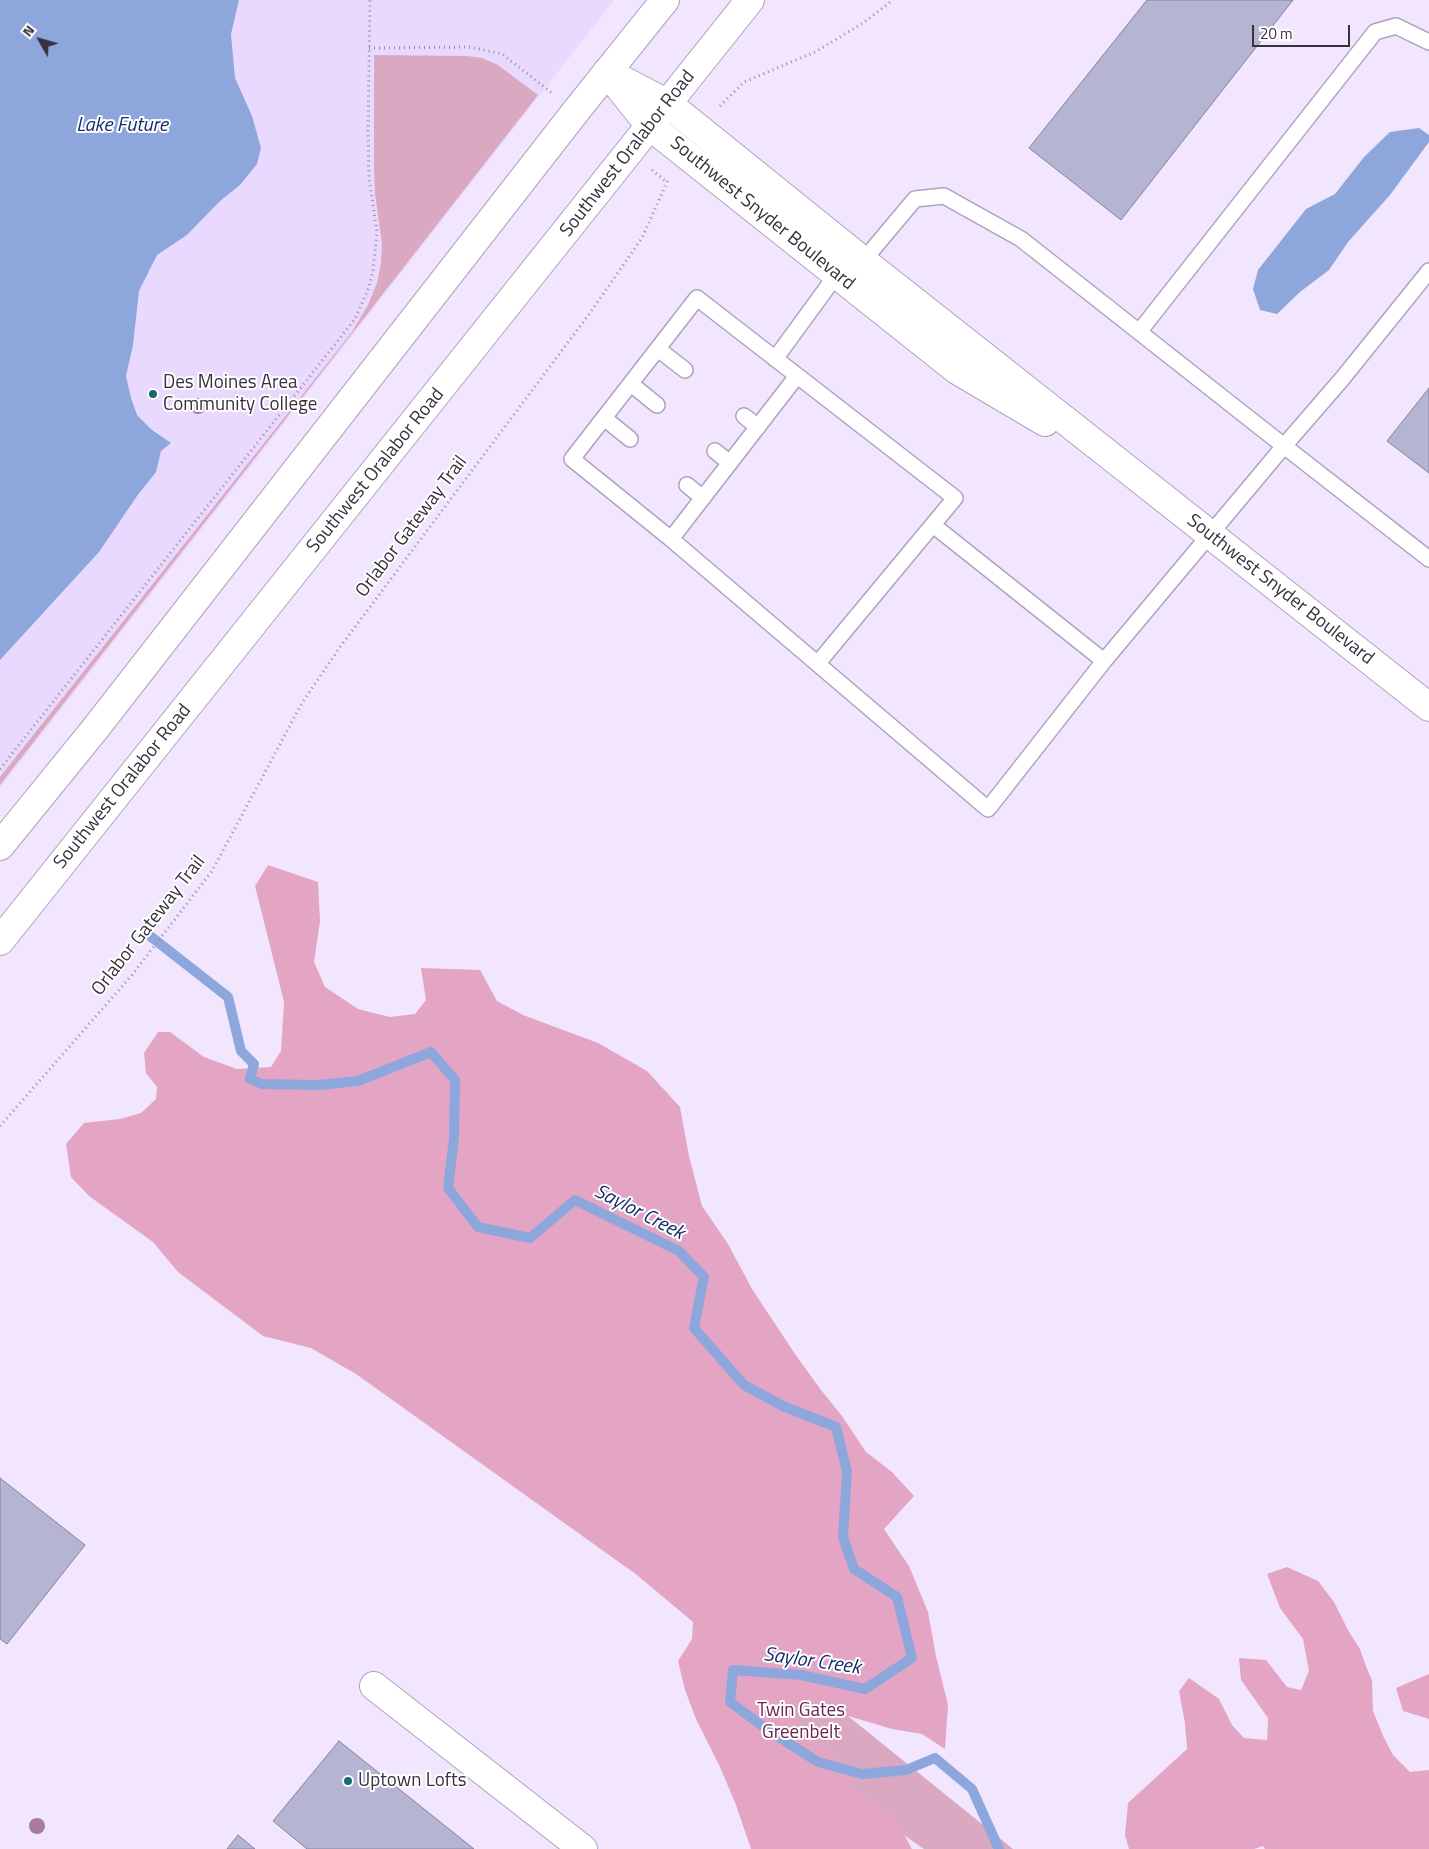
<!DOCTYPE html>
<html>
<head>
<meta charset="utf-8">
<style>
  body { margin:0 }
  #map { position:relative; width:1429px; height:1849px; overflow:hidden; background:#f1e6fe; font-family:"Titillium Web",sans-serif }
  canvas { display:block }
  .north { position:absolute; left:15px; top:15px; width:50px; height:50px; -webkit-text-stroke:4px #fff; paint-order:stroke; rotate:308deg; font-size:14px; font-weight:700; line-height:20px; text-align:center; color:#36313d }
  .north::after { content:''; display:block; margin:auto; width:18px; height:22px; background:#36313d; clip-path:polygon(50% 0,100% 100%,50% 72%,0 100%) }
  .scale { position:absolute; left:1252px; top:25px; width:98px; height:22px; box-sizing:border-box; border:2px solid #36313d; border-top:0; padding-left:6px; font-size:15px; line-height:18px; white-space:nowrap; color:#36313d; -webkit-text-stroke:4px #fff; paint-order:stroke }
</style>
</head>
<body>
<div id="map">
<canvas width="1429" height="1849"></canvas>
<div class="north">N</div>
<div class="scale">20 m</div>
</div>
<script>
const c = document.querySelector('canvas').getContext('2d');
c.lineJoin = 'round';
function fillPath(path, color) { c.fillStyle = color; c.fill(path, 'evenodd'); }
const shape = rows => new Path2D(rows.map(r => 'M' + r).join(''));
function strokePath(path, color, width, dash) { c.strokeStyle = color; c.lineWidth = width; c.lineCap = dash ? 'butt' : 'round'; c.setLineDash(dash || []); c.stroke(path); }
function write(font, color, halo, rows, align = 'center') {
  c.font = font + ' "Titillium Web",sans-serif'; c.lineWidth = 4; c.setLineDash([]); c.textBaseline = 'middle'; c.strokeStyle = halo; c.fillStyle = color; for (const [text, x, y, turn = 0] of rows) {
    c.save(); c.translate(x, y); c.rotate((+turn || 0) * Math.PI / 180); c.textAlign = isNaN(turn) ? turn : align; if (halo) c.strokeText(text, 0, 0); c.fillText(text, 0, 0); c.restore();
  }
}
const built = shape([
  [0,0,614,0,0,788]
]);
const green = shape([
  [374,55,467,56,482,58,498,65,538,95,0,785,0,777,352,332,368,305,377,283,381,263,382,244,375,194,374,168],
  [750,1637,1013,1849,924,1849,764,1738]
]);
const forest = shape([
  [268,865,318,882,320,921,314,962,325,987,358,1009,390,1017,415,1014,426,1000,421,968,480,970,497,1001,523,1015,598,1043,647,1071,680,1107,689,1156,702,1206,728,1244,752,1289,795,1354,821,1390,842,1416,866,1452,892,1472,914,1496,884,1529,909,1566,928,1612,936,1656,948,1705,945,1749,922,1734,892,1729,791,1699,788,1710,813,1737,831,1749,852,1787,893,1815,912,1849,751,1849,736,1805,720,1767,696,1719,685,1690,678,1661,692,1639,693,1622,637,1575,356,1374,311,1348,263,1336,178,1272,153,1242,89,1196,71,1177,66,1144,84,1123,120,1119,141,1113,156,1099,157,1087,146,1073,144,1053,158,1032,170,1032,204,1057,237,1069,271,1067,281,1051,284,1002,255,886],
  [1287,1567,1318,1581,1334,1602,1349,1632,1360,1649,1367,1669,1372,1680,1373,1711,1384,1738,1393,1755,1410,1772,1429,1770,1429,1849,1265,1849,1263,1846,1254,1849,1129,1849,1125,1835,1128,1803,1187,1749,1185,1723,1179,1691,1189,1678,1219,1699,1232,1725,1244,1738,1267,1740,1268,1718,1241,1680,1239,1658,1266,1660,1287,1687,1301,1690,1309,1671,1303,1639,1280,1608,1267,1574],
  [1429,1674,1429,1719,1403,1711,1396,1688]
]);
const water = shape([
  [0,0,239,0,231,34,235,78,252,116,261,148,257,164,240,185,220,201,187,235,157,255,139,291,133,345,126,376,131,398,137,415,152,430,171,443,161,451,156,472,137,496,99,552,0,660],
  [1419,128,1429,135,1429,142,1390,195,1348,242,1329,270,1300,292,1277,314,1260,310,1253,289,1258,270,1306,209,1335,194,1364,157,1390,132]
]);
const stream = shape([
  [145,932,228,997,241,1051,254,1064,250,1079,262,1084,319,1085,358,1081,431,1052,455,1080,454,1138,448,1188,478,1227,530,1238,575,1200,679,1251,704,1277,694,1328,744,1385,783,1406,836,1427,847,1472,843,1537,854,1569,897,1597,912,1658,865,1689,801,1675,733,1670,730,1702,771,1732,818,1762,862,1774,906,1770,935,1758,972,1789,999,1849]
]);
const building = shape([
  [1147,0,1293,0,1121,220,1029,148,1147,0],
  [1429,388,1429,473,1387,441,1429,388],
  [0,1478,85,1545,7,1644,0,1639,0,1478],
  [339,1741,474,1849,307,1849,273,1821,339,1741],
  [238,1835,255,1849,227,1849,238,1835]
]);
const path = shape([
  [369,48,469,47,502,54,552,93],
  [720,106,744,82,815,52,863,23,893,0],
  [652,170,667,182],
  [0,769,355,319,369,287,373,271,377,232,369,178,368,131,370,0],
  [0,1126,132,975,212,871,302,703,340,647,590,313,642,238,668,180]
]);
const service = shape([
  [863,261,915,199,944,196,1021,239,1284,446,1104,661],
  [1429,271,1342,379,1284,446,1429,559],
  [1139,332,1375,32,1396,26,1429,42],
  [658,349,685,370],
  [775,359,837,274],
  [797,376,671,539,572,459,697,298,955,498,818,663],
  [631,384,657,405],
  [744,416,758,427],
  [604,418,630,439],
  [715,451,730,463],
  [687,485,703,498],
  [671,539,988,809,1104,661,933,525]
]);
const minor = shape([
  [374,1686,583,1849]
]);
const tertiary = shape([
  [607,72,668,104,698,128,863,261,1429,707],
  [614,81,650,126,957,370,1045,422]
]);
const primary = shape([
  [0,846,95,729,576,111,665,0],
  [0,941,750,0]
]);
const trees = [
  [198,406],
  [37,1826]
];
const markers = [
  [153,394,5,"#1c686e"],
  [348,1781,5,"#1c686e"]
];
const streetNames = [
  ["Southwest Oralabor Road",628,154,-52],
  ["Southwest Snyder Boulevard",762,214,39],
  ["Southwest Oralabor Road",376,471,-51],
  ["Orlabor Gateway Trail",412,527,-53],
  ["Southwest Snyder Boulevard",1280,590,38],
  ["Southwest Oralabor Road",123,787,-51],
  ["Orlabor Gateway Trail",149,926,-52]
];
const poiNames = [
  ["Des Moines Area",163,383],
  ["Community College",163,405],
  ["Uptown Lofts",358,1781]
];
const parkNames = [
  ["Twin Gates",801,1711],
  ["Greenbelt",801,1733]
];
const waterNames = [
  ["Lake Future",122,126],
  ["Saylor Creek",639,1213,27],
  ["Saylor Creek",812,1662,8]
];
fillPath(built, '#ead9fe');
fillPath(green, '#daa8c1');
fillPath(forest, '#e4a5c5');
fillPath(water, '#8da7dd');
strokePath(stream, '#8da7dd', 10);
fillPath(building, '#b5b5d3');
strokePath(building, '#8483a0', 1);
strokePath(service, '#aea2be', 18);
strokePath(minor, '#aea2be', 30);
strokePath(tertiary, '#aea2be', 30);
strokePath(primary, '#aea2be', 30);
strokePath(path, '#968ea0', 3, [1, 4]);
strokePath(service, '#fff', 15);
strokePath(minor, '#fff', 28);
strokePath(tertiary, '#fff', 28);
strokePath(primary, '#fff', 28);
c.fillStyle = '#a87b9e';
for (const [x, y] of trees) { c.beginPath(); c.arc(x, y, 8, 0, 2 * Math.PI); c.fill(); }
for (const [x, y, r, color] of markers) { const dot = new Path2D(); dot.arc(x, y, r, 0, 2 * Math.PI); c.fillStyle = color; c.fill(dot); strokePath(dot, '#fff', 2); }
write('19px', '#36313d', '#fff', streetNames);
write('19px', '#36313d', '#fff', poiNames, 'left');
write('19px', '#6c244f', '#fff', parkNames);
write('italic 20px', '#142d6c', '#fff', waterNames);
</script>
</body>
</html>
